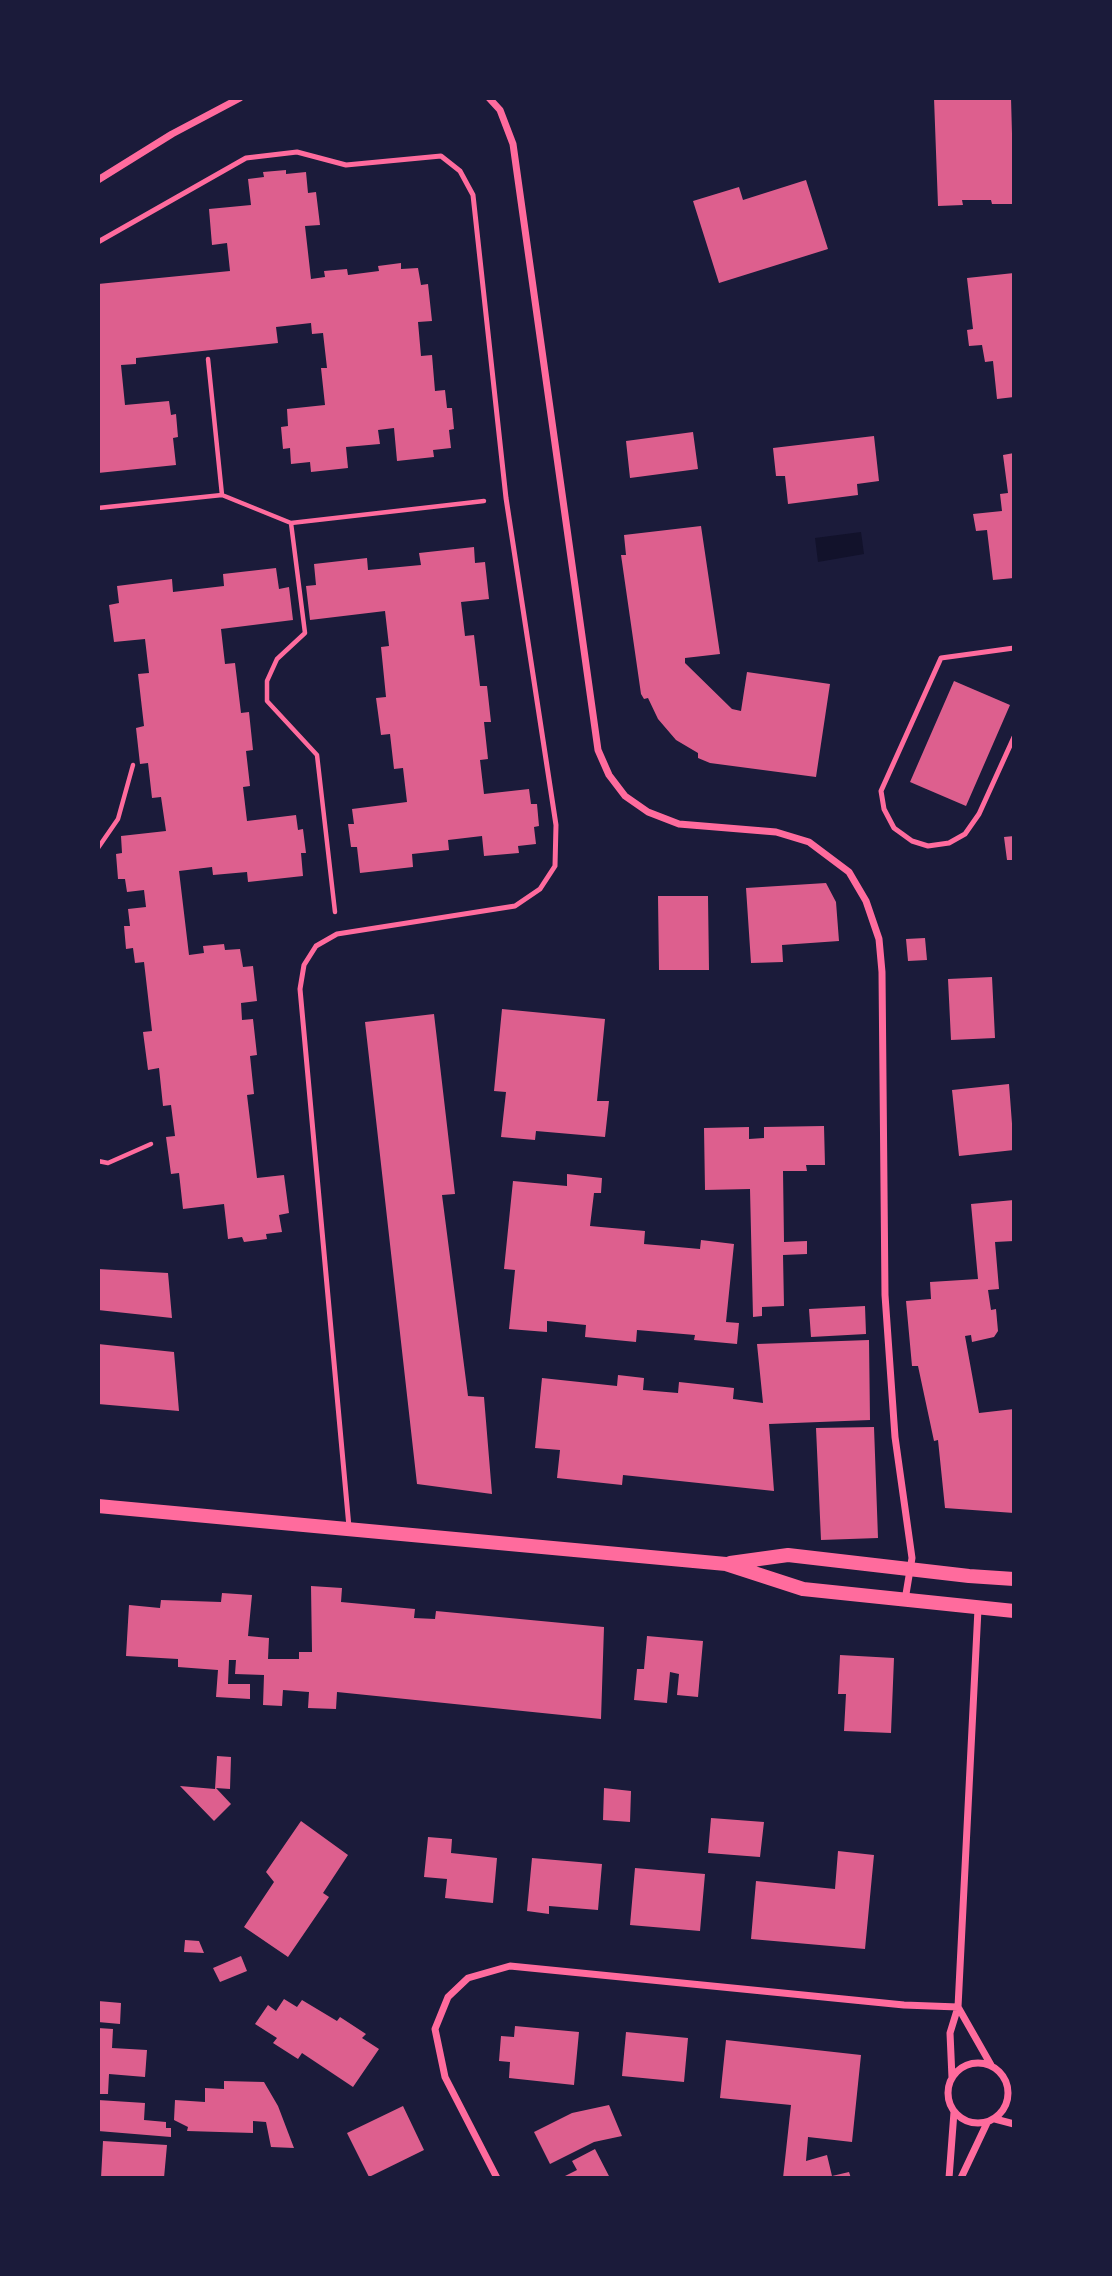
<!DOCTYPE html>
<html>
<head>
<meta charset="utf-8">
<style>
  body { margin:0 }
  #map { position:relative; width:1112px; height:2276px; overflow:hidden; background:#1b1b3a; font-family:"Source Serif 4",serif }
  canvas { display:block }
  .frame { position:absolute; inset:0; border:100px solid #1b1b3a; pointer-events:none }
</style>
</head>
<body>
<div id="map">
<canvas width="1112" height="2276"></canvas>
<div class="frame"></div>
</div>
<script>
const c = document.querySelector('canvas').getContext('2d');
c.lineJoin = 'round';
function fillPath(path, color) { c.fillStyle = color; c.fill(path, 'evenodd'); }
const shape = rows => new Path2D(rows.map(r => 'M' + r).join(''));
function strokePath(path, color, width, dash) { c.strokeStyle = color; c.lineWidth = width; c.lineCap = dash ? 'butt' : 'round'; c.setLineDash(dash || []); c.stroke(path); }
const water = shape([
  [861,532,864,554,818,562,815,538]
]);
const building = shape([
  [934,98,1011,98,1014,204,992,204,991,200,962,200,963,205,938,206],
  [286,170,286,174,306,172,308,193,316,192,320,225,305,226,311,279,325,277,324,271,347,269,348,275,379,271,378,266,401,263,401,269,418,268,421,285,428,284,432,321,418,322,421,356,432,355,435,391,445,390,447,408,452,408,454,429,449,430,451,448,433,450,434,457,397,461,394,428,378,430,380,444,346,447,348,468,311,472,310,462,291,464,290,448,283,449,281,427,288,426,287,409,325,405,321,368,327,368,323,333,312,334,311,323,276,327,278,343,136,358,136,364,121,365,125,405,169,401,171,415,176,414,178,437,173,438,176,465,98,473,98,284,230,271,227,243,212,245,209,209,251,205,248,179,264,177,263,172],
  [806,180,828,249,719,283,693,201,739,187,743,200],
  [1014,273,1014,397,997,399,993,361,985,362,982,345,969,346,967,330,973,329,967,278],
  [693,432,698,469,630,478,626,441],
  [874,436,879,481,857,484,858,495,788,504,785,476,776,476,773,448],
  [1014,453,1014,578,993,580,987,530,976,531,973,514,1002,511,1000,494,1008,493,1003,455],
  [701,526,720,654,685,658,685,663,732,709,741,711,747,672,830,684,816,777,710,763,698,758,698,753,676,740,658,719,648,698,644,699,641,694,621,555,626,555,624,535],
  [474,547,475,563,485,562,489,599,461,602,465,636,474,635,480,686,487,686,491,722,484,722,488,759,480,760,484,794,529,789,531,804,537,804,539,826,534,827,536,844,518,846,519,853,484,856,482,836,448,840,449,850,412,854,413,867,360,873,357,847,351,847,348,824,354,824,352,809,407,802,403,768,394,769,390,734,381,735,376,698,386,697,381,647,389,646,385,611,310,620,306,586,316,585,314,564,367,558,368,570,421,565,419,553],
  [276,568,279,589,289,587,293,620,221,629,225,664,235,663,241,713,249,712,253,750,246,751,250,786,243,787,247,821,296,815,298,830,303,829,306,853,301,853,303,876,248,882,247,872,213,875,212,867,179,871,189,955,204,953,203,946,224,944,225,950,240,949,243,967,253,966,257,1001,241,1003,242,1020,253,1019,257,1055,250,1056,254,1094,247,1095,257,1178,284,1175,289,1213,279,1215,282,1232,266,1234,267,1239,244,1242,242,1237,228,1239,224,1204,183,1209,179,1173,171,1174,166,1137,175,1136,171,1105,163,1106,159,1068,148,1070,143,1032,152,1031,144,962,135,963,133,948,126,949,124,926,130,926,128,909,146,907,144,890,127,892,125,879,118,879,116,854,122,853,121,836,166,831,161,797,152,798,148,763,140,764,136,728,144,726,138,674,149,673,145,639,114,642,109,605,119,603,117,586,172,579,173,592,224,586,223,574],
  [954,681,1010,705,966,806,910,782],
  [1014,836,1014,860,1007,860,1004,837],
  [826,883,836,902,839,941,782,945,783,962,751,963,746,888],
  [658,896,708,896,709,970,659,970],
  [925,938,927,960,908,961,906,939],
  [992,977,995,1038,951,1040,948,979],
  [502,1009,605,1019,597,1101,609,1101,605,1137,536,1131,535,1140,501,1137,506,1092,494,1091],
  [434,1014,455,1194,442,1195,468,1396,484,1397,492,1494,417,1484,365,1022],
  [1009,1084,1014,1150,959,1156,952,1090],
  [824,1126,825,1165,806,1165,807,1171,783,1171,784,1242,807,1241,807,1254,783,1255,784,1306,762,1307,762,1316,753,1317,750,1189,705,1190,704,1128,749,1127,749,1139,764,1138,764,1127],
  [567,1174,602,1178,601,1193,594,1193,590,1226,645,1231,644,1244,700,1249,701,1240,734,1244,726,1322,739,1323,737,1344,694,1340,695,1335,637,1330,636,1342,585,1337,586,1325,547,1321,547,1332,509,1329,515,1270,504,1269,513,1181,567,1186],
  [1014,1200,1014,1241,995,1242,999,1289,988,1290,991,1310,996,1309,998,1331,994,1337,972,1342,971,1335,965,1336,979,1413,1014,1409,1014,1513,945,1508,938,1440,934,1441,918,1366,912,1366,906,1301,931,1299,930,1282,978,1279,971,1204],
  [98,1269,168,1273,172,1318,98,1310],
  [865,1306,866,1334,811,1337,809,1309],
  [869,1340,870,1420,769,1424,774,1491,623,1475,622,1485,557,1478,560,1450,535,1448,542,1378,617,1386,618,1375,644,1378,643,1390,678,1393,679,1382,734,1388,733,1399,763,1403,757,1344],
  [98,1344,174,1352,179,1411,98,1404],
  [874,1427,878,1538,821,1540,816,1428],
  [311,1586,342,1588,341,1602,415,1609,414,1618,435,1619,436,1611,604,1627,601,1719,337,1692,336,1709,308,1708,309,1692,283,1690,282,1706,263,1705,264,1675,235,1674,236,1660,229,1660,228,1684,250,1684,250,1699,216,1697,218,1670,178,1667,178,1659,126,1656,129,1605,160,1608,161,1600,221,1602,222,1593,252,1595,248,1636,269,1638,268,1659,299,1659,299,1652,312,1652],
  [647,1636,703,1641,698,1697,677,1695,679,1674,670,1672,667,1703,634,1700,637,1669,644,1669],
  [840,1655,894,1658,891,1733,844,1731,846,1694,838,1694],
  [217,1756,231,1757,230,1789,216,1788,231,1804,214,1821,180,1786,215,1789],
  [604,1788,631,1791,630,1822,603,1820],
  [711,1818,764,1822,760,1857,708,1853],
  [301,1821,348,1855,323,1893,329,1897,288,1957,244,1927,274,1882,266,1872],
  [428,1837,452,1839,451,1853,497,1858,493,1903,445,1898,447,1879,424,1877],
  [838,1851,874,1855,865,1949,751,1939,756,1881,835,1889],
  [532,1858,602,1864,598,1910,549,1906,549,1914,527,1911],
  [635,1868,705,1874,700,1931,630,1925],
  [185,1940,199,1941,204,1953,184,1952],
  [241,1956,247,1971,220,1982,213,1968],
  [284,1999,297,2007,302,2000,337,2021,340,2017,366,2034,362,2038,379,2049,353,2087,302,2053,298,2059,273,2043,277,2038,255,2024,268,2005,276,2011],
  [98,2001,121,2003,120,2024,98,2022],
  [515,2026,579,2032,574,2085,509,2078,510,2062,499,2061,501,2036,514,2037],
  [98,2028,113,2029,112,2048,147,2050,145,2077,109,2074,108,2094,98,2094],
  [626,2032,688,2038,684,2082,622,2076],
  [726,2040,861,2055,852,2142,808,2137,806,2161,827,2155,832,2176,849,2172,851,2178,783,2178,791,2105,720,2098],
  [224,2081,264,2082,278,2106,294,2148,271,2147,266,2122,253,2121,253,2133,187,2131,188,2127,174,2120,175,2100,205,2102,205,2088,224,2089],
  [98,2100,145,2103,144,2120,166,2122,166,2128,171,2128,171,2137,98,2131],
  [609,2105,622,2136,594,2142,550,2164,534,2132,572,2113],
  [403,2106,424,2150,369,2177,347,2133],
  [103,2141,167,2145,164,2178,101,2178],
  [595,2149,610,2178,561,2178,577,2170,572,2161]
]);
const path = shape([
  [208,359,222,495],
  [98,508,222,495,291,523,484,501],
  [291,523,305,633,277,659,267,681,267,701,317,755,335,912],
  [98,848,118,819,133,765],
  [98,1161,108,1163,151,1144]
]);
const service = shape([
  [98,242,246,158,297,152,346,165,441,156,460,171,473,195,506,498,556,825,555,866,540,889,515,906,337,934,316,946,304,965,300,989,349,1527],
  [1014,648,941,658,881,791,884,809,894,828,912,841,928,846,949,843,965,834,979,814,1014,737]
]);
const minor = shape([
  [489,98,500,110,513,144,598,750,609,775,625,796,648,812,679,824,776,832,809,842,849,872,866,901,879,939,882,972,885,1295,895,1437,912,1558,905,1600],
  [98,180,172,134,240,98],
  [958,2007,991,2065],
  '948 2093a30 30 0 1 1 60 0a30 30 0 1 1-60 0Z',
  [952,2078,950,2033,958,2007,978,1609],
  [995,2119,1014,2124],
  [497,2178,445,2077,435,2029,448,1997,468,1978,510,1966,904,2005,958,2007],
  [949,2178,954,2112],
  [961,2178,987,2123]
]);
const secondary = shape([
  [98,1506,726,1564,803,1589,1014,1611],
  [730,1563,788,1555,969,1576,1014,1579]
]);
fillPath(water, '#12122b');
fillPath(building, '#dd5f8e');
strokePath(path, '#ff6b9d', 4.5);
strokePath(service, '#ff6b9d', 5);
strokePath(minor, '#ff6b9d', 7);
strokePath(secondary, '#ff6b9d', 14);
</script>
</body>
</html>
